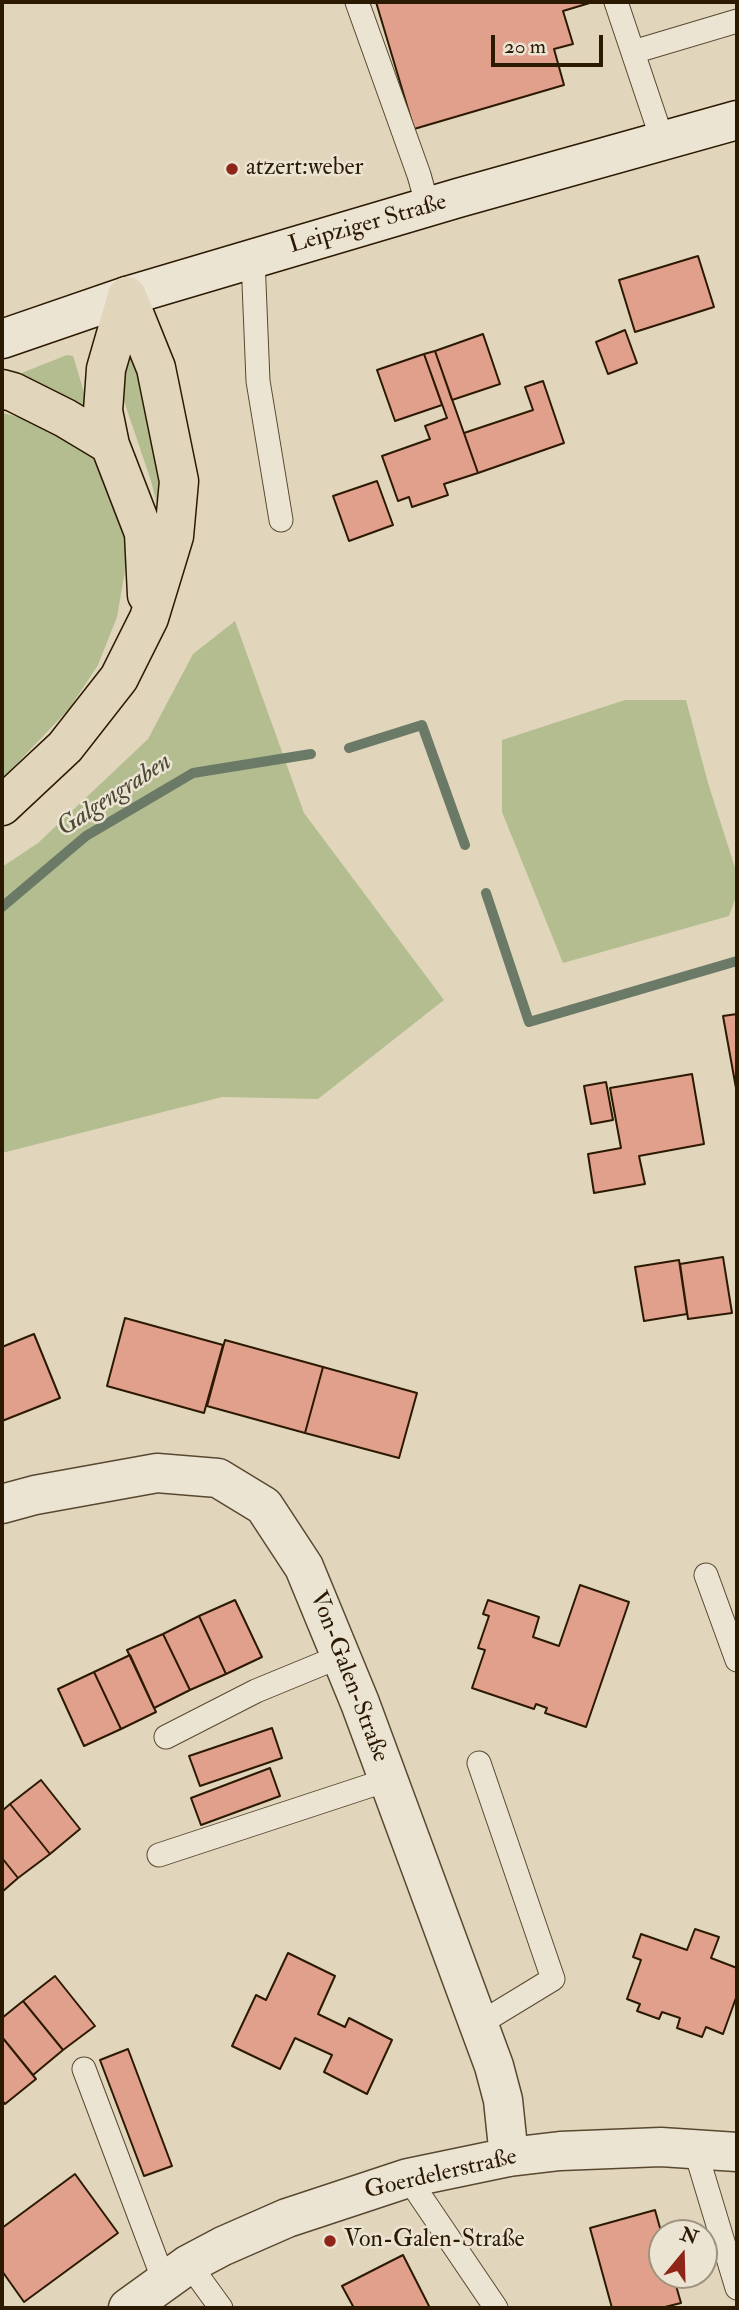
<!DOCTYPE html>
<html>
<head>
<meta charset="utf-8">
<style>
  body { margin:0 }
  #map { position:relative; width:739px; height:2310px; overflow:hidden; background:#e1d6bb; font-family:"IM FELL Double Pica",serif }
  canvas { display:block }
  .frame { position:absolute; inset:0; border:4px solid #2c1902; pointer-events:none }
  .north { position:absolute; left:648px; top:2219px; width:70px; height:70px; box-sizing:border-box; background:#ece4d3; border:2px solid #9f937f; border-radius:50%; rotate:19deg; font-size:19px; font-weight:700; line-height:28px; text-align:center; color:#2c1902 }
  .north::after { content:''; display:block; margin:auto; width:24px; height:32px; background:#8f2418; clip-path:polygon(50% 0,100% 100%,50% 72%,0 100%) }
  .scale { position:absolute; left:491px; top:35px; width:112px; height:32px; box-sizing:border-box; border:4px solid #2c1902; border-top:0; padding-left:9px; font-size:21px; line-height:24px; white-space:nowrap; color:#2c1902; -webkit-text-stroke:5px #ece4d3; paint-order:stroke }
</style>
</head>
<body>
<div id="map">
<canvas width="739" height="2310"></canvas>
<div class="frame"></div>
<div class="north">N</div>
<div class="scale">20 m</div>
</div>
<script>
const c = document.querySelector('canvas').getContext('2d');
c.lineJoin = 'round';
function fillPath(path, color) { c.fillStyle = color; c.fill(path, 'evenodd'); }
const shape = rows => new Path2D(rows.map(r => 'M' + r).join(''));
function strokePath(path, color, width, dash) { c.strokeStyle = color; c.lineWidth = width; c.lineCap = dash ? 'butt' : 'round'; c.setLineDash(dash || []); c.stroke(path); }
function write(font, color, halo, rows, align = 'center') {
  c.font = font + ' "IM FELL Double Pica",serif'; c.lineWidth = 5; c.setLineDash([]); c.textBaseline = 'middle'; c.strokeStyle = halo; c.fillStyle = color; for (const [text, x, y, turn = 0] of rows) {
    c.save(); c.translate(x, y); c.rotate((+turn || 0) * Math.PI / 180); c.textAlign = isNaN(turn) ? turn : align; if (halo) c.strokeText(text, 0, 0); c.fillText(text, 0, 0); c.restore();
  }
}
const green = shape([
  [67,355,73,356,87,402,86,407,73,399,14,376],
  [130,355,138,357,166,500,159,512,151,481,123,398,119,367],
  [2,413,39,422,69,436,100,464,125,526,126,565,117,617,98,665,69,709,2,779],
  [235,621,304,813,444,1000,318,1099,222,1097,2,1153,2,867,38,843,148,739,193,654],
  [625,700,686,700,708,783,737,874,737,894,729,916,563,963,502,812,502,740]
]);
const stream = shape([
  [349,748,422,725,465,845],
  [486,893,529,1022,737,961],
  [2,907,86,836,193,773,311,754]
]);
const building = shape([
  [376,2,593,2,563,11,573,44,554,49,564,85,414,129,376,2],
  [698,256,714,307,635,332,619,280,698,256],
  [625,330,637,363,608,374,596,342,625,330],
  [483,334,500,384,452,400,435,351,483,334],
  [435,351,478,473,444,484,448,495,412,507,409,497,398,501,382,456,430,439,425,426,447,418,424,354,435,351],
  [424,354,442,405,395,421,377,370,424,354],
  [543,381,564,443,478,473,464,433,533,410,525,387,543,381],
  [377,481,393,525,349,541,333,496,377,481],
  [737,1014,737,1087,736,1088,723,1016,737,1014],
  [692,1074,704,1144,639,1156,645,1184,594,1193,588,1154,621,1148,610,1088,692,1074],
  [606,1082,613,1120,591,1124,584,1086,606,1082],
  [723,1257,732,1313,688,1319,680,1264,723,1257],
  [679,1260,687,1314,644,1321,635,1267,679,1260],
  [125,1318,223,1345,204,1413,107,1386,125,1318],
  [34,1334,60,1398,2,1421,2,1347,34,1334],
  [225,1340,323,1367,305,1433,207,1406,225,1340],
  [323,1367,417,1393,399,1458,305,1433,323,1367],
  [580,1585,629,1602,586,1727,545,1713,547,1708,536,1704,534,1709,472,1688,485,1650,478,1648,489,1616,483,1614,488,1600,539,1617,533,1637,559,1646,580,1585],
  [235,1600,262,1657,226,1674,199,1616,235,1600],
  [199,1616,226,1674,190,1690,163,1634,199,1616],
  [163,1634,190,1690,154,1708,127,1650,163,1634],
  [130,1655,156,1712,121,1729,94,1672,130,1655],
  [94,1672,121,1729,84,1746,58,1689,94,1672],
  [272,1728,282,1758,200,1786,189,1756,272,1728],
  [270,1768,280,1796,201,1825,191,1798,270,1768],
  [41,1780,80,1829,50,1854,10,1804,41,1780],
  [10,1804,50,1854,18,1878,2,1858,2,1811,10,1804],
  [2,1858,18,1878,2,1892,2,1858],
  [695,1929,719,1937,711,1958,737,1968,737,1995,723,2034,706,2027,702,2037,677,2028,680,2018,662,2012,659,2019,637,2011,640,2004,627,1999,641,1960,633,1957,641,1934,687,1950,695,1929],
  [288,1953,335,1976,318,2014,345,2027,349,2018,392,2040,367,2094,324,2072,332,2055,295,2038,280,2069,232,2046,256,1995,266,2000,288,1953],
  [55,1976,95,2026,63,2050,23,2001,55,1976],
  [23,2001,63,2050,33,2075,2,2037,2,2018,23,2001],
  [2,2037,36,2079,5,2104,2,2100,2,2037],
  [128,2049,172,2166,144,2176,100,2060,128,2049],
  [75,2174,118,2233,24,2302,2,2271,2,2228,75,2174],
  [655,2210,662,2235,662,2275,673,2275,681,2303,661,2308,612,2308,590,2228,655,2210],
  [403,2255,430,2308,354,2308,342,2286,403,2255]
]);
const service = shape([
  [357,2,419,175,428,207],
  [616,2,663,142],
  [633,52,737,21],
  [253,259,258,381,281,520],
  [706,1575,737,1660],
  [166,1737,256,1691,341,1656],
  [159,1855,387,1780],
  [479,2024,553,1979,479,1763],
  [84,2069,164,2281],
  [695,2149,737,2288],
  [408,2178,496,2308],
  [189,2264,221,2308]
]);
const minor = shape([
  [2,1504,35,1495,157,1473,218,1478,264,1506,304,1567,360,1703,494,2066,503,2100,509,2157],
  [128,2308,189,2264,223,2246,287,2218,408,2178,509,2157,560,2151,661,2147,737,2152]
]);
const secondary = shape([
  [2,339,127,296,458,198,737,120]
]);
const trunk = shape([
  [127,296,106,369,103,411,110,445,144,533,147,595],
  [2,389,13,392,65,418,110,445],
  [2,806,65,747,119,678,149,618,174,536,179,481,156,368,127,296]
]);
const markers = [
  [232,169,7,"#8f2418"],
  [330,2241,7,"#8f2418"]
];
const poiNames = [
  ["atzert:weber",246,169],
  ["Von-Galen-Straße",344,2241]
];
const streetNames = [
  ["Leipziger Straße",368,225,-16],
  ["Von-Galen-Straße",348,1677,69],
  ["Goerdelerstraße",441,2175,-13]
];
const waterNames = [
  ["Galgengraben",115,796,-33]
];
fillPath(green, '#b3bd90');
strokePath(stream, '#6b7a67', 10);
fillPath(building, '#e0a08b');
strokePath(building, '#2c1902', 2);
strokePath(service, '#594830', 25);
strokePath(minor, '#594830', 41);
strokePath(secondary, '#2c1902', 41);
strokePath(trunk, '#2c1902', 41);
strokePath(service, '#ece4d3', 23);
strokePath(minor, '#ece4d3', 38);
strokePath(secondary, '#ece4d3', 38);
strokePath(trunk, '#e1d6bb', 38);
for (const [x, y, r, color] of markers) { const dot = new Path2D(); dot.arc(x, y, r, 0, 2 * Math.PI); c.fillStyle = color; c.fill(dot); strokePath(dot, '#ece4d3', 2.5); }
write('24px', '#2c1902', '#ece4d3', poiNames, 'left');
write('24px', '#2c1902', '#ece4d3', streetNames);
write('italic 26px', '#4c4935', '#ece4d3', waterNames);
</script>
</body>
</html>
